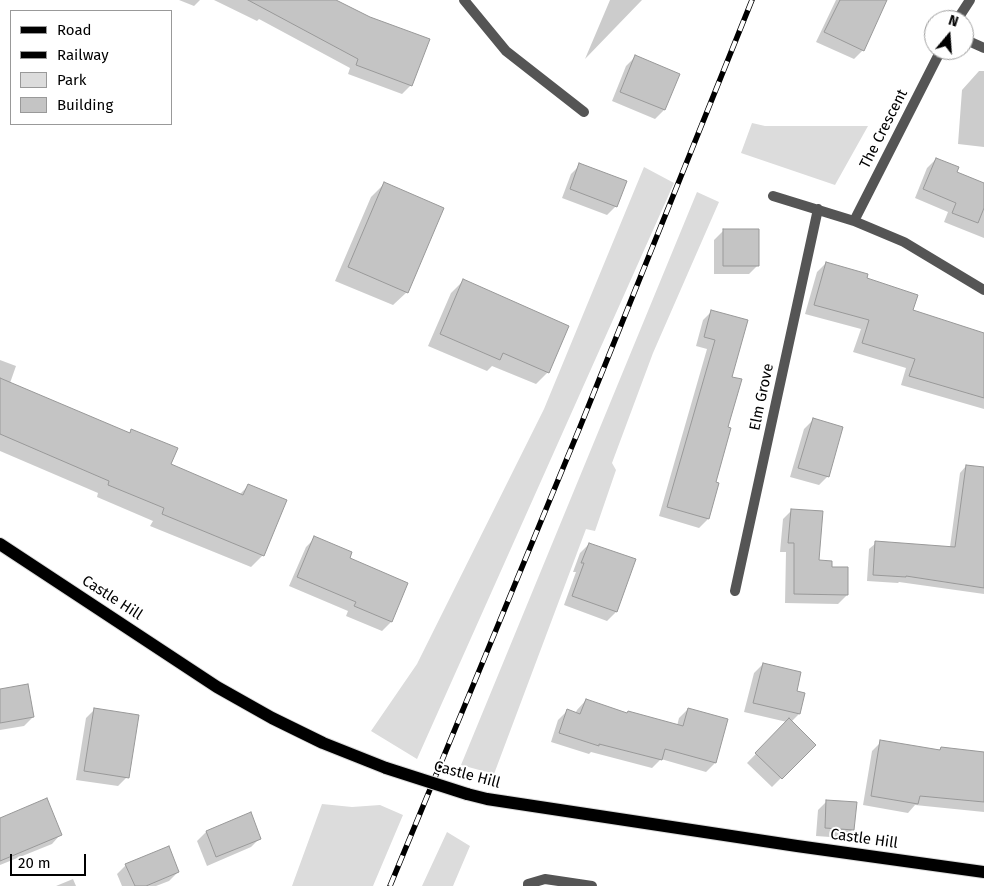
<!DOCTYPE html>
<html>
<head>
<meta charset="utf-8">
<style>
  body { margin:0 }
  #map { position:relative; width:984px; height:886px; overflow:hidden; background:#fff; font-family:"Fira Sans",sans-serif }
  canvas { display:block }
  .legend { position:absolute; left:10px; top:10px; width:162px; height:115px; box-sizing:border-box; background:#fff; border:1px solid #999; margin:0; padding:6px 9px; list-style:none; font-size:15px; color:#000 }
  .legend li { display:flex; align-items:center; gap:10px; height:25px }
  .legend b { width:25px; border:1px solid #999 }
  .north { position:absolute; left:924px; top:10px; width:50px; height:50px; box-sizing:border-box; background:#fff; border:1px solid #999; border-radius:50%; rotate:18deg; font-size:14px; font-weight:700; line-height:20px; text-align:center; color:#000 }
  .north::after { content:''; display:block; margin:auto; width:18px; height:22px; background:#000; clip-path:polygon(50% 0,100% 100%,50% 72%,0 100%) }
  .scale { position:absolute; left:10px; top:854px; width:76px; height:22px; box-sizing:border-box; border:2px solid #000; border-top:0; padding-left:6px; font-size:15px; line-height:18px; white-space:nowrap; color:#000; -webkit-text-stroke:4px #fff; paint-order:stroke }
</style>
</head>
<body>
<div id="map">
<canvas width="984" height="886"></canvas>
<ul class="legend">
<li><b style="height:6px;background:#000"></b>Road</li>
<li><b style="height:6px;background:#000"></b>Railway</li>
<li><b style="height:14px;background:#dcdcdc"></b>Park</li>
<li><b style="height:14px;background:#c4c4c4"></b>Building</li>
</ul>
<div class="north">N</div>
<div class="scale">20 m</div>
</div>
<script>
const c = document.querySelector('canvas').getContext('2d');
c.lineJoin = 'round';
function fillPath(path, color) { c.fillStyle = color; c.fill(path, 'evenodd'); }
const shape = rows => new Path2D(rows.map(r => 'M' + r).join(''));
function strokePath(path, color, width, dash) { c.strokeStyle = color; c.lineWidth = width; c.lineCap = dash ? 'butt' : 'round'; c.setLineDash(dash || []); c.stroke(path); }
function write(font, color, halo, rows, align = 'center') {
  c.font = font + ' "Fira Sans",sans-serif'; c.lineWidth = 4; c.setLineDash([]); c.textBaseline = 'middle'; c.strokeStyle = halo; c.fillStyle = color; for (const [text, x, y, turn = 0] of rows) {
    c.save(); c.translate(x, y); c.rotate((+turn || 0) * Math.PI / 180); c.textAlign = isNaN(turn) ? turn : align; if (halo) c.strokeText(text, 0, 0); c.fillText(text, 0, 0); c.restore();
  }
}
const green = shape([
  [752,123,765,126,868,126,835,185,741,153],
  [644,167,674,183,417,759,371,731,417,664,544,409],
  [697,192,719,202,653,353,612,463,616,470,595,531,586,529,494,774,461,765],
  [322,804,352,807,380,805,403,815,373,886,292,886],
  [447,832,470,846,453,886,422,886]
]);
const shadow = shape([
  [179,0,200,0,194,6],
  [214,0,333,0,411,85,402,94,348,74,350,68,259,19,257,21],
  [610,0,642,0,585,59],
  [836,0,881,0,863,50,854,59,816,42],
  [635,57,678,75,664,110,655,119,612,101,626,66],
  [979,71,984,71,984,147,958,144,962,90],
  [936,159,955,172,984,185,984,238,944,222,948,212,915,198,927,168],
  [580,165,616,206,607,215,562,198,571,174],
  [384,184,407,292,393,305,335,281,371,197],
  [723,231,758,265,749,274,714,274,714,240],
  [826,263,866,279,911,311,984,342,984,409,901,385,906,368,853,352,861,329,805,314,817,272],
  [463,281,548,372,536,384,492,366,487,371,428,346,451,293],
  [712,311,731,378,726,428,708,519,699,528,659,516,707,349,696,346,703,320],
  [0,360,16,366,10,383,128,434,132,430,169,465,239,495,248,486,263,555,251,567,150,526,153,521,97,497,98,493,0,451],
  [813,420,828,476,819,485,790,477,804,429],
  [966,466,984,469,984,594,899,582,898,583,867,581,869,549,876,543,950,547,960,473],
  [792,510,817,562,830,568,847,595,838,604,785,603,786,552,780,552,783,519],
  [315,538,348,559,407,584,391,622,382,631,346,616,348,611,289,586,306,547],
  [589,544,616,612,607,621,564,605,576,572,573,572,580,553],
  [763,664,795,692,799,714,791,722,814,745,772,787,747,763,787,722,744,712,754,673],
  [0,691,33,717,24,726,0,730],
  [586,700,627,714,677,726,679,718,688,709,715,763,706,772,661,759,652,768,591,752,589,754,551,742,558,720,567,711,575,714,577,710],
  [95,709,127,777,118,786,76,780,86,718],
  [881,742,938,751,941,748,984,752,984,812,915,805,908,813,863,805,872,751],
  [827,801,853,829,844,838,816,836,818,810],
  [250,814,260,838,251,847,207,866,197,841,206,832],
  [0,819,60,835,52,844,0,865],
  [126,865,178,872,169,881,156,886,122,886,117,874],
  [73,879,76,886,56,886]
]);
const building = shape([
  [248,0,336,0,370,17,430,39,412,86,356,65,358,59,248,0],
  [840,0,887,0,864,51,824,32,840,0],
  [635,55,680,74,665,110,620,92,635,55],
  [936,158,959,167,957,172,984,183,984,208,978,223,952,213,956,203,923,189,936,158],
  [579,163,627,181,617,207,570,189,579,163],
  [384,182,444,208,408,293,348,267,384,182],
  [723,229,759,229,759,266,723,266,723,229],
  [826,262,868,274,867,278,918,295,913,310,984,333,984,398,909,376,915,359,862,343,869,320,814,305,826,262],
  [463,279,569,326,549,373,503,353,500,360,440,334,463,279],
  [711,310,748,320,732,377,742,379,728,427,731,428,716,482,719,483,709,519,667,507,715,340,704,337,711,310],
  [0,378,130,433,131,429,178,448,171,464,243,495,248,484,287,500,264,556,162,514,164,508,108,485,109,481,0,434,0,378],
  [813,418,843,427,829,477,798,468,813,418],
  [966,465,984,467,984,588,906,576,906,577,873,575,875,541,955,547,966,465],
  [791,509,823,511,819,560,832,561,832,567,848,567,848,595,794,594,794,543,788,543,791,509],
  [314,536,352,552,350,558,408,583,392,622,354,606,356,602,297,577,314,536],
  [589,543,636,559,617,612,572,596,584,563,581,563,589,543],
  [763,663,801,672,797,691,805,693,800,714,753,703,763,663],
  [28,684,34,717,0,723,0,689,28,684],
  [586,699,627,713,628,711,683,726,688,708,728,719,716,763,665,749,662,760,599,744,599,746,559,733,567,709,580,714,586,699],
  [94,708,139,715,129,778,84,771,94,708],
  [789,718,816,745,782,779,755,753,789,718],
  [880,740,940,750,941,747,984,752,984,802,920,796,918,804,871,796,880,740],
  [47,798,62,835,0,861,0,818,47,798],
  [826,800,857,802,854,830,825,828,826,800],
  [251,812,261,839,216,857,206,831,251,812],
  [169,846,179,872,146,886,135,886,125,864,169,846]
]);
const street = shape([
  [464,0,506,51,584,112],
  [957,20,970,0],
  [964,39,984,48],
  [773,196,854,221,941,50],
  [854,221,904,242,984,290],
  [735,591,818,209],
  [528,886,528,884,545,879,592,886]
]);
const primary = shape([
  [0,544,217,687,272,718,323,743,386,768],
  [467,794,487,799,797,846,984,872]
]);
const rail = shape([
  [390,886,580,427,752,0]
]);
const primaryBridge = shape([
  [386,768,467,794]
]);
const streetNames = [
  ["The Crescent",884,129,-63],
  ["Elm Grove",762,397,-78],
  ["Castle Hill",112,598,33],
  ["Castle Hill",467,775,15],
  ["Castle Hill",864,839,8]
];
fillPath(green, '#dcdcdc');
fillPath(shadow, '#0003');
fillPath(building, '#c4c4c4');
strokePath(building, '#999', 1);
strokePath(primary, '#dbdbdb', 14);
strokePath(street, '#555', 10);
strokePath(primary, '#000', 12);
strokePath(rail, '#000', 5.5);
strokePath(rail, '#fff', 4, [11]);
strokePath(primaryBridge, '#dbdbdb', 14, []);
strokePath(primaryBridge, '#000', 12);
write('15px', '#000', '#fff', streetNames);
</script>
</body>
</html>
